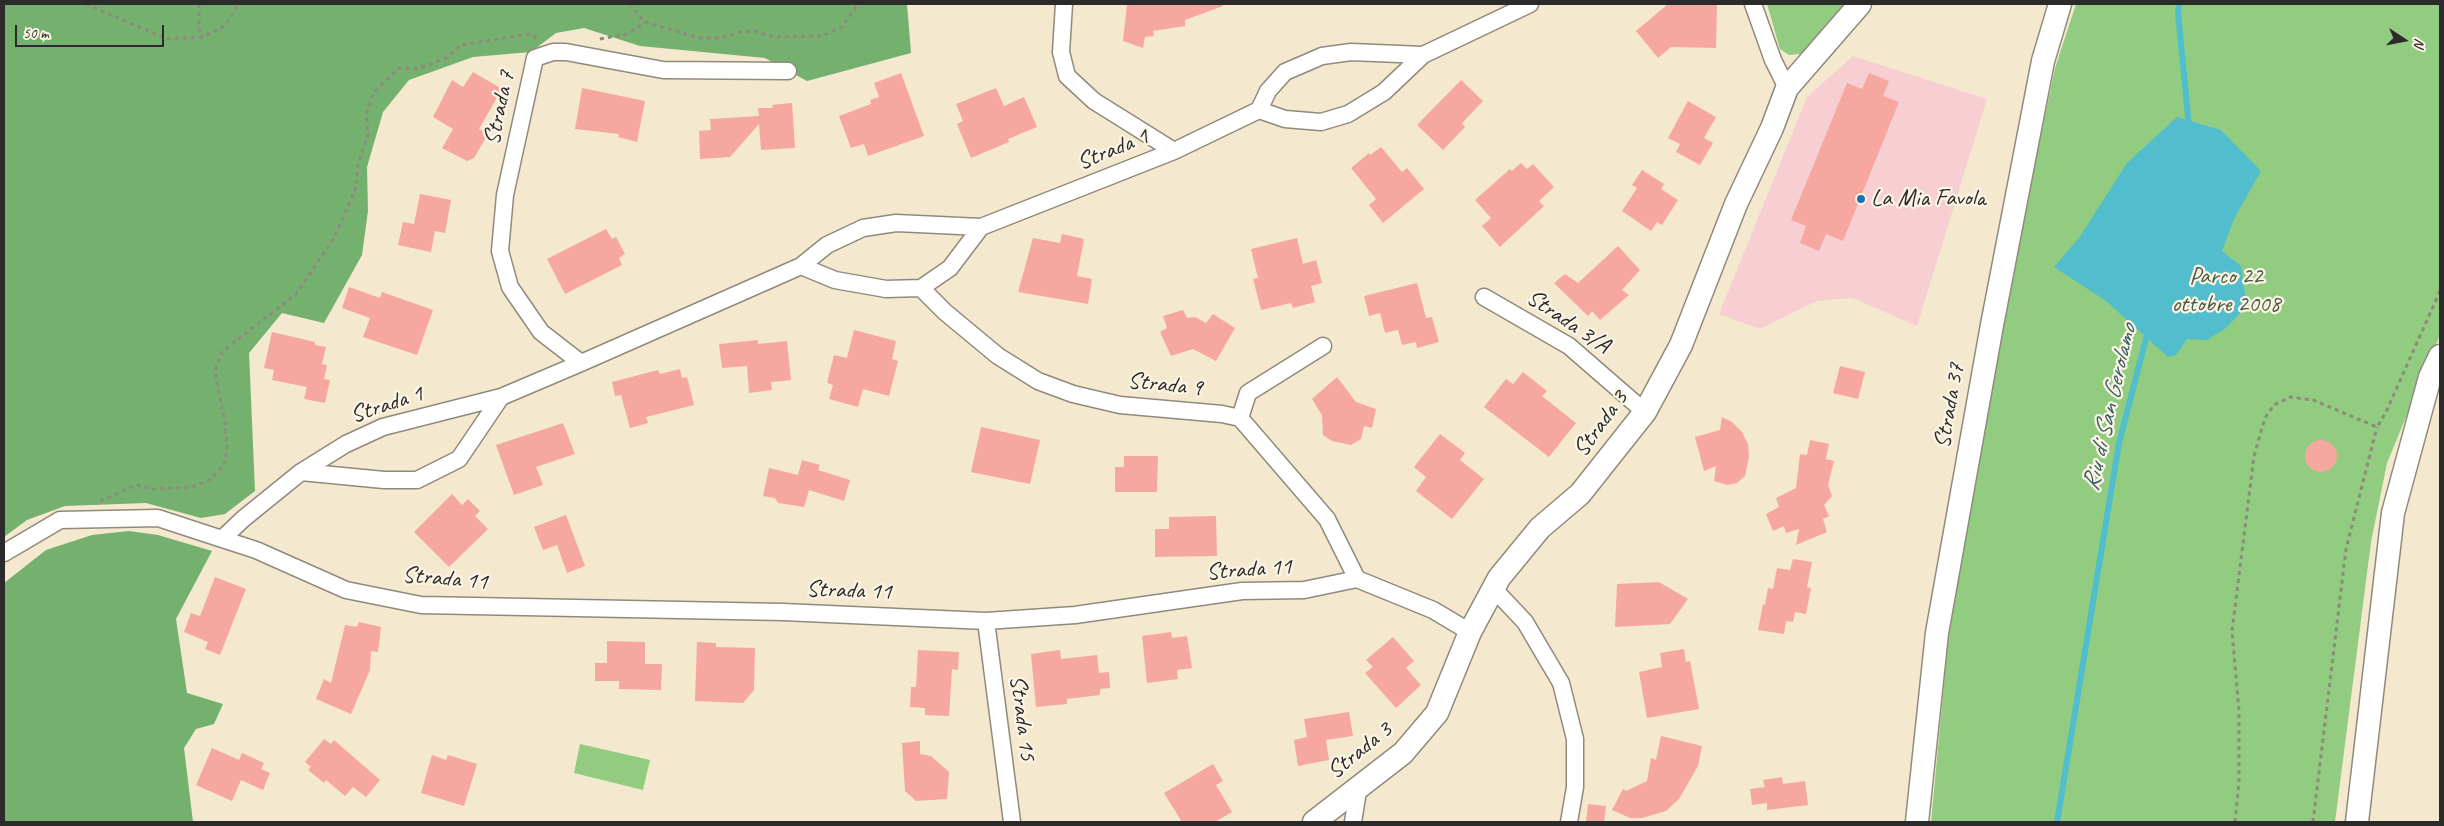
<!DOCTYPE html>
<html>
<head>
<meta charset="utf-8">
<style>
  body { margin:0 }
  #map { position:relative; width:2444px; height:826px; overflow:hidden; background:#f4e9ce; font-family:Caveat,sans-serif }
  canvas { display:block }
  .frame { position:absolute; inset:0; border:5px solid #2b2b2b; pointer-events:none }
  .north { position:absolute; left:2379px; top:15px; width:50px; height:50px; -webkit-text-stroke:4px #fcf5e5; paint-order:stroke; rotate:101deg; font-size:14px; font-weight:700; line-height:20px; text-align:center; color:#2b2b2b }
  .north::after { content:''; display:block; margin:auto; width:18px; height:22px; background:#2b2b2b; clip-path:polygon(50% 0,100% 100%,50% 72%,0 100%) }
  .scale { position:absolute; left:15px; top:25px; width:149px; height:22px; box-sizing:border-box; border:2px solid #2b2b2b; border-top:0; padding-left:6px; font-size:15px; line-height:18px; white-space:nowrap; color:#2b2b2b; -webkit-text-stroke:4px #fcf5e5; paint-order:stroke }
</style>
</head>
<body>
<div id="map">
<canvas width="2444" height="826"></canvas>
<div class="frame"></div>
<div class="north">N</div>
<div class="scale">50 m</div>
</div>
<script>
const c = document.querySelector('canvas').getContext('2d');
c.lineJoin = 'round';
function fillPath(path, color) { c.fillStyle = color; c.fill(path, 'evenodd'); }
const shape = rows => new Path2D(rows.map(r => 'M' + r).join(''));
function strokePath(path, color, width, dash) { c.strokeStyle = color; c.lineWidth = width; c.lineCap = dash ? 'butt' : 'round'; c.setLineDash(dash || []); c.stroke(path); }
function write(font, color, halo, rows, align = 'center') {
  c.font = font + ' Caveat,sans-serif'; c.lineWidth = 4.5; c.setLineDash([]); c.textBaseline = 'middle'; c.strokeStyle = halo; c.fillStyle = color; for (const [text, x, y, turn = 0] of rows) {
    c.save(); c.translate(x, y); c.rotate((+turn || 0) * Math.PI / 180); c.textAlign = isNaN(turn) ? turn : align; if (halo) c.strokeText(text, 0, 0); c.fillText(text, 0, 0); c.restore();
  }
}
const built = shape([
  [1853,56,1987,99,1917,326,1852,298,1817,301,1760,329,1719,314,1807,97]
]);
const green = shape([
  [1767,4,1849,4,1816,42,1800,54,1789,55,1780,49],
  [2076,4,2440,4,2440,335,2387,463,2371,542,2335,822,1931,822,1948,642,2001,326,2055,68],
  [580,744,650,760,643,790,574,773]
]);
const forest = shape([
  [4,4,907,4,911,53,807,81,765,58,640,46,584,28,556,33,531,52,473,57,409,80,383,112,367,167,368,211,362,255,324,323,282,313,249,353,255,491,225,514,201,518,146,503,65,506,27,520,4,537],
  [129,531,158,535,212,551,176,619,187,693,223,704,214,724,196,729,184,748,193,822,4,822,4,583,46,550,92,535]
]);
const water = shape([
  [2177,117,2221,130,2261,171,2234,219,2222,251,2241,266,2247,306,2226,328,2207,340,2187,339,2176,355,2168,357,2106,301,2054,267,2079,238,2127,163]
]);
const stream = shape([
  [2179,4,2178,13,2189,127],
  [2057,822,2119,443,2148,331]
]);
const building = shape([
  [1127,4,1223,4,1223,6,1185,20,1185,26,1153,31,1154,36,1145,37,1143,48,1123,41],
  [1668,4,1717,4,1716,48,1671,47,1658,58,1636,31],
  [473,72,502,89,479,129,488,134,474,158,467,161,442,148,453,129,433,117,452,80,463,87],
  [901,73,924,136,868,156,864,144,851,148,839,116,871,104,870,100,879,97,874,83],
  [1869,73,1889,81,1883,96,1899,102,1843,241,1826,234,1819,251,1800,243,1806,226,1791,220,1847,83,1862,89],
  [1461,80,1483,101,1462,123,1465,127,1443,150,1417,125],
  [582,88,645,101,637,142,618,137,619,134,575,129],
  [996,88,1004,106,1024,97,1037,127,1008,139,1009,142,971,158,957,124,963,121,956,104],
  [1688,101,1716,117,1704,138,1713,143,1700,165,1676,152,1680,144,1668,138],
  [792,103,795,148,761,150,759,124,730,157,700,159,699,131,711,130,710,119,759,116,758,108,773,108,772,105],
  [1381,147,1402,172,1407,168,1424,189,1383,223,1369,205,1376,199,1351,168,1369,153,1370,155],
  [1521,163,1527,169,1533,164,1554,187,1539,201,1544,206,1500,247,1482,226,1491,218,1475,200,1510,169,1512,171],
  [1642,170,1664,184,1661,189,1678,200,1662,225,1657,222,1651,231,1622,211,1637,188,1632,185],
  [420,194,451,200,445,233,435,231,431,252,398,245,403,222,414,224],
  [606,229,612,239,616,237,625,254,619,258,622,265,565,294,547,259],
  [1062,234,1084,239,1077,276,1092,279,1088,304,1018,292,1033,238,1060,243],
  [1297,238,1303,264,1316,260,1322,283,1311,286,1315,302,1293,308,1291,303,1261,310,1253,279,1258,278,1251,249],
  [1618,246,1640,270,1622,290,1629,295,1600,320,1592,311,1588,316,1554,283,1565,274,1578,283],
  [1417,283,1426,318,1432,317,1439,342,1417,348,1416,342,1402,345,1398,330,1385,333,1380,313,1369,316,1364,296],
  [349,287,380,298,382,292,433,310,417,355,363,337,370,318,342,308],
  [1183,310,1187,318,1195,317,1206,323,1213,314,1235,328,1216,361,1193,349,1171,356,1160,332,1167,328,1163,316],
  [854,330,896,341,892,359,898,361,889,396,863,389,858,407,829,399,833,385,827,383,834,355,847,358],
  [272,332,315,342,315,345,326,347,322,364,327,365,324,379,330,380,325,403,304,399,307,387,272,380,274,370,264,368],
  [758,340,758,344,787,341,791,380,771,382,772,390,749,393,747,366,722,368,719,344],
  [1840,366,1865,372,1858,399,1833,393],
  [680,369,682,378,687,377,694,405,646,417,648,423,630,428,621,395,615,396,612,382,658,370,660,374],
  [1523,372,1547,391,1542,396,1576,423,1549,457,1484,407,1506,379,1513,384],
  [1337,377,1356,402,1376,409,1372,428,1364,426,1361,439,1351,445,1332,441,1323,435,1322,415,1312,399],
  [1722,417,1732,422,1742,432,1748,444,1749,457,1745,476,1737,483,1727,485,1714,481,1716,466,1704,471,1695,437,1720,430],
  [563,423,575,454,536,467,543,485,514,495,496,445],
  [981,427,1040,440,1030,484,971,472],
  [1440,434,1465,453,1460,460,1484,479,1452,519,1416,491,1426,477,1414,467],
  [1810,440,1829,444,1826,459,1834,461,1828,485,1832,496,1824,505,1829,516,1823,519,1827,532,1796,545,1799,529,1786,533,1784,526,1773,531,1766,514,1779,507,1776,498,1796,488,1800,454,1807,455],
  '2305 456a16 16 0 1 1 32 0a16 16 0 1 1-32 0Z',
  [1124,456,1158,456,1157,492,1115,492,1115,467,1124,467],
  [802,460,820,465,818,470,850,480,844,501,809,490,804,507,778,503,775,498,763,496,769,468,798,475],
  [452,494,462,505,468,499,480,511,475,516,488,529,449,567,414,532],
  [566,515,585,566,567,573,557,545,543,550,534,527],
  [1216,516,1217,556,1155,557,1155,529,1169,529,1169,517],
  [1793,559,1812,562,1807,587,1811,588,1806,614,1795,612,1793,622,1786,621,1784,634,1758,630,1763,604,1765,605,1768,588,1773,589,1777,568,1790,570],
  [215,577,246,589,220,655,205,649,208,642,184,632,191,613,200,616],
  [1659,582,1688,599,1670,624,1615,627,1617,584],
  [359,622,381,627,378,652,371,651,370,670,351,714,316,699,324,679,331,683,345,625,357,627],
  [1171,632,1172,638,1187,636,1192,668,1177,670,1178,679,1147,683,1142,636],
  [1393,637,1414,661,1406,668,1421,685,1396,708,1365,673,1373,667,1366,660],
  [607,641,645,642,645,664,662,664,661,690,619,689,619,681,595,681,595,663,607,663],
  [697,642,716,643,716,647,755,648,754,690,743,703,695,701],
  [1684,649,1686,662,1690,661,1699,709,1647,718,1639,672,1662,667,1660,653],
  [918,650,959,652,958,670,952,669,949,716,925,715,925,708,910,707,911,687,916,687],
  [1060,650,1061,659,1097,655,1099,673,1109,672,1110,688,1100,689,1100,695,1067,699,1067,704,1036,707,1031,654],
  [1349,712,1353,736,1326,740,1329,760,1298,766,1294,740,1307,737,1304,719],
  [1661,736,1702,746,1698,766,1679,799,1666,811,1642,818,1630,818,1612,810,1623,789,1626,791,1647,781,1651,758,1656,760],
  [324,739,331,744,334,740,380,780,366,797,353,787,345,796,326,780,324,783,308,770,311,767,305,762],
  [920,741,920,754,931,756,949,772,947,799,916,801,905,791,902,743],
  [212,748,239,760,242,753,264,763,261,769,270,773,263,790,241,780,232,801,196,785],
  [432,755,446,760,448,755,477,764,464,806,421,793],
  [1213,764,1223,781,1216,785,1232,812,1215,822,1182,822,1164,793],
  [1782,777,1783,784,1805,781,1808,805,1767,810,1767,803,1752,805,1750,789,1765,787,1763,780],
  [1588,804,1606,806,1604,822,1586,822]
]);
const path = shape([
  [86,4,167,39,202,37,225,26,239,4],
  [199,4,199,28,202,37],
  [629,4,645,22,700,38,721,38,740,32,755,31,773,37,822,36,842,27,858,4],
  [600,39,628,34,645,22],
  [100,501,136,485,154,489,192,487,209,480,224,466,227,445,225,424,215,371,222,352,296,294,334,238,356,188,358,164,368,135,366,114,374,92,399,68,416,69,446,58,461,45,529,34,538,38],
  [2235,822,2239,782,2239,711,2232,631,2254,456,2265,418,2274,405,2290,397,2313,400,2377,427,2386,412,2440,291],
  [2313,822,2346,549,2377,427]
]);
const street = shape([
  [1064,4,1061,52,1067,76,1094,101,1174,151],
  [1753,4,1773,60,1787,88],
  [1259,110,1285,119,1321,122,1348,114,1384,92,1423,55,1530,4],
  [801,266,835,280,886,289,921,288,950,268,981,227],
  [921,288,945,312,998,356,1038,381,1073,394,1120,405,1222,414,1240,418,1327,519,1357,579],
  [1484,297,1569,346,1645,412],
  [581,363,541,332,510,287,500,251,505,195,535,58,553,52,566,52,663,70,788,71],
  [1240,418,1248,393,1323,346],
  [301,472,384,480,417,480,459,459,501,397],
  [222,539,256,550,346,590,421,605,783,612,986,621,1075,615,1242,591,1304,590,1357,579,1433,610,1470,632],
  [4,553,60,520,158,518,222,539,243,519,301,472,346,444,383,427,501,397,581,363,801,266,827,245,863,228,896,223,981,227,1174,151,1259,110,1268,91,1285,72,1322,56,1351,52,1423,55],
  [1493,588,1525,622,1561,683,1575,739,1575,787,1569,822],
  [986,621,1012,822],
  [1353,822,1359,785]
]);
const secondary = shape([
  [1314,822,1403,753,1437,713,1470,632,1499,578,1540,528,1580,494,1645,412,1681,345,1736,204,1772,128,1787,88,1860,4],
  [1917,822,1937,633,1992,325,2043,61,2060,4],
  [2357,822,2393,513,2430,377,2440,356]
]);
const markers = [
  [1861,199,5,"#1f6fb2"]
];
const streetNames = [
  ["Strada 7",500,108,-78],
  ["Strada 1",1113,150,-22],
  ["Strada 3/A",1568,322,34],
  ["Strada 9",1165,385,6],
  ["Strada 1",387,405,-18],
  ["Strada 37",1950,406,-80],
  ["Strada 3",1601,424,-54],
  ["Strada 11",1249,570,-4],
  ["Strada 11",445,579,5],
  ["Strada 11",849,591,2],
  ["Strada 15",1022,718,83],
  ["Strada 3",1360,751,-39]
];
const poiNames = [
  ["La Mia Favola",1871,199]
];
const parkNames = [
  ["Parco 22",2226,277],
  ["ottobre 2008",2226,305]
];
const waterNames = [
  ["Riu di San Gerolamo",2110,408,-77]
];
fillPath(built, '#f7cfd2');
fillPath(green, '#91cc80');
fillPath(forest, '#74b06e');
fillPath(water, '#52becd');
strokePath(stream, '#52becd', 6);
fillPath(building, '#f6a7a0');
strokePath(street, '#908a7c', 19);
strokePath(secondary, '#908a7c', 25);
strokePath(path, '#908a7c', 3, [4, 4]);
strokePath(street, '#fff', 16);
strokePath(secondary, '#fff', 22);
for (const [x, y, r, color] of markers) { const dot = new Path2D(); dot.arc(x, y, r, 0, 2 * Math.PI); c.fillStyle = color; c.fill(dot); strokePath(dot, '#fcf5e5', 2); }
write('24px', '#2b2b2b', '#fcf5e5', streetNames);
write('24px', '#2b2b2b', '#fcf5e5', poiNames, 'left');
write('24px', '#4a5b44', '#fcf5e5', parkNames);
write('italic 25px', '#395e64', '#fcf5e5', waterNames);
</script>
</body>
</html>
